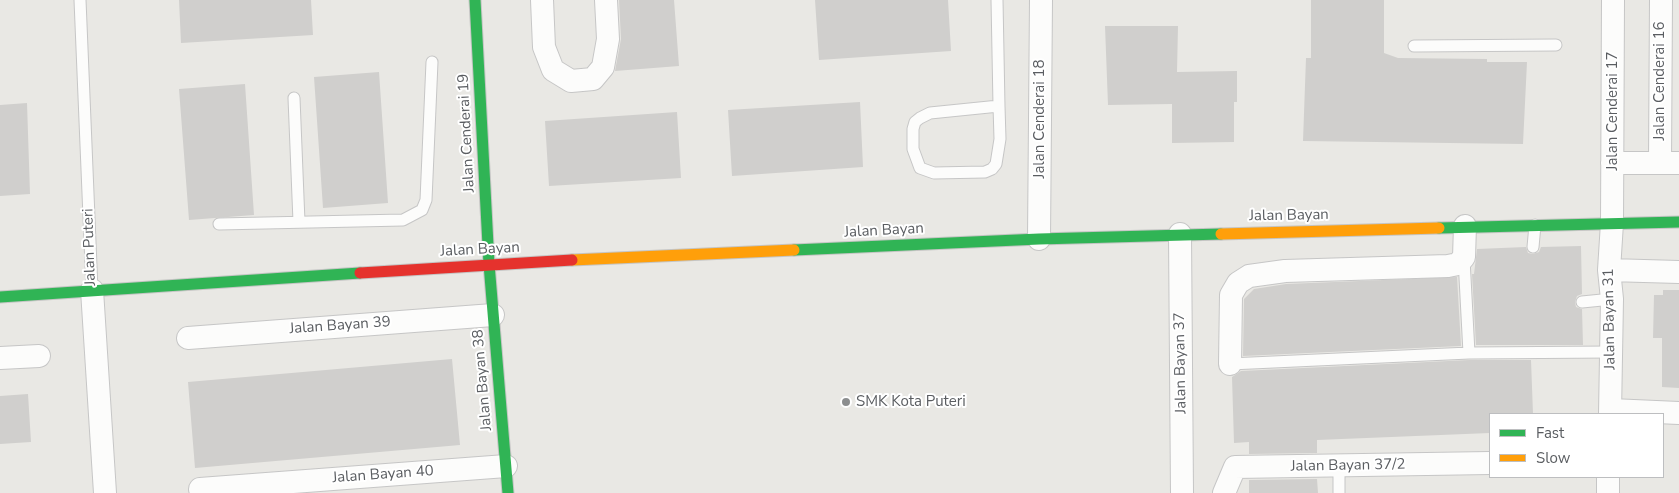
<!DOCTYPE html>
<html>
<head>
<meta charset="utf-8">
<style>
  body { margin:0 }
  #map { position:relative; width:1679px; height:493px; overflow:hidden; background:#e9e8e4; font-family:"Nunito Sans",sans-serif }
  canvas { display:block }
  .legend { position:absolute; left:1489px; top:413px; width:175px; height:65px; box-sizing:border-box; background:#fff; border:1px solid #bdbec0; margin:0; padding:6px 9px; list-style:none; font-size:15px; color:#5a5d61 }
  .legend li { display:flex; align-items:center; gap:10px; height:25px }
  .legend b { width:25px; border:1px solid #bdbec0 }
</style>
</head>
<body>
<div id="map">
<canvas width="1679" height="493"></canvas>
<ul class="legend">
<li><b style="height:6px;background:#30b455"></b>Fast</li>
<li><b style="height:6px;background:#ff9f0a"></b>Slow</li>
</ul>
</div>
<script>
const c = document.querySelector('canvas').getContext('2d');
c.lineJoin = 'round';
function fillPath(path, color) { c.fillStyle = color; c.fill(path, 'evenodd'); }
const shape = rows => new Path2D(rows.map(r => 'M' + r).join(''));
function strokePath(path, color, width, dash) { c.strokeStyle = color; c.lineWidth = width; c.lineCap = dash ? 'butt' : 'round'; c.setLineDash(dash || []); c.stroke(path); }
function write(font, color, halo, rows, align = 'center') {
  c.font = font + ' "Nunito Sans",sans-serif'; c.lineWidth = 4; c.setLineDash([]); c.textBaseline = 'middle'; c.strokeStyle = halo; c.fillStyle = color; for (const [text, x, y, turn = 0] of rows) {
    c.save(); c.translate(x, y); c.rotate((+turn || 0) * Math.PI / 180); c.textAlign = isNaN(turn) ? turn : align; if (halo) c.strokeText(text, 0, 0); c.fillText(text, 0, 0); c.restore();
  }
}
const building = shape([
  [179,0,311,0,313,35,181,43],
  [619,0,674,0,679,66,615,71,621,39],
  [815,0,948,0,951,51,819,60],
  [1311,0,1384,0,1384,53,1398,58,1487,59,1487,62,1527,62,1523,144,1303,141,1306,58,1311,58],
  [1105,26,1178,26,1177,72,1237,71,1237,102,1234,102,1234,142,1172,143,1172,104,1108,105],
  [379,72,388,203,323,208,314,77],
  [245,84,254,215,189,220,179,89],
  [860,102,863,167,732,176,728,110],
  [27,103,30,194,0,196,0,105],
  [677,112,681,178,549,186,545,121],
  [1581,246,1582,294,1577,296,1575,302,1576,307,1582,309,1583,345,1476,345,1472,274,1474,274,1477,249,1526,247,1528,253,1533,254,1539,252,1541,247],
  [1457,277,1461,346,1243,356,1244,299,1254,289,1286,284],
  [1663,290,1679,290,1679,388,1662,387,1662,338,1653,338,1654,295,1663,295],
  [452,359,460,445,195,468,188,382],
  [1469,360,1531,360,1533,414,1490,414,1490,433,1317,440,1317,453,1249,454,1249,442,1234,443,1232,377,1241,371],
  [28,394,31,442,0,444,0,396],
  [1317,479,1318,493,1249,493,1249,480]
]);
const lane = shape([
  [80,0,92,290],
  [997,0,999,106,1000,139,996,164,992,169,985,172,934,173,920,168,913,149,913,129,915,122,920,118,930,113,999,106],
  [1414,46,1556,45],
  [294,98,299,222],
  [219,224,403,220,422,210,426,200,432,62],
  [1533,247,1535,225],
  [1464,259,1469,353],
  [1582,302,1612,299],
  [1230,364,1469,353,1612,352],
  [1339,493,1339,466]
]);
const street = shape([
  [542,0,544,47,553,70,571,81,593,79,603,67,608,39,606,0],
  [1612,163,1679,163],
  [1660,163,1661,0],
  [1180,234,1182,493],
  [1039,239,1041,0],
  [1609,270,1679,272],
  [92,290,105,493],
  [188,338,493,315],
  [0,358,39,356],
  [1230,364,1231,295,1238,283,1249,276,1285,271,1448,266,1458,264,1464,257,1465,226],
  [1611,410,1679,413],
  [1610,414,1612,299,1609,270,1612,223,1613,0],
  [200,489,506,466],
  [1224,493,1235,467,1490,463],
  [1608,493,1608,477]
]);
const fast = shape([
  [475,0,489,264,508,493],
  [1439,228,1679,222],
  [794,250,1039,239,1221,234],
  [0,297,360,273]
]);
const slow = shape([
  [1221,234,1439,228],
  [572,260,794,250]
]);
const jam = shape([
  [360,273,572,260]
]);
const markers = [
  [846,402,5,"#8c8e8f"]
];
const streetNames = [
  ["Jalan Cenderai 16",1660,81,-90],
  ["Jalan Cenderai 17",1613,111,-90],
  ["Jalan Cenderai 18",1040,119,-90],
  ["Jalan Cenderai 19",467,133,-93],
  ["Jalan Bayan",1289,216,-1],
  ["Jalan Bayan",884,231,-3],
  ["Jalan Puteri",90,247,-92],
  ["Jalan Bayan",480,250,-3],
  ["Jalan Bayan 31",1610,319,-91],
  ["Jalan Bayan 39",340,326,-4],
  ["Jalan Bayan 37",1181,363,-91],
  ["Jalan Bayan 38",483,380,-95],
  ["Jalan Bayan 37/2",1348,466,-1],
  ["Jalan Bayan 40",383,475,-4]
];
const poiNames = [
  ["SMK Kota Puteri",856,402]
];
fillPath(building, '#d0cfcd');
strokePath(lane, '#c6c6c6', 13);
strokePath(street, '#c6c6c6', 24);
strokePath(fast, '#c5c5c4', 13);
strokePath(slow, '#c5c5c4', 13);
strokePath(jam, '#c5c5c4', 13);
strokePath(lane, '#fcfcfb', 11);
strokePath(street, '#fcfcfb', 22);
strokePath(fast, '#30b455', 11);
strokePath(slow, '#ff9f0a', 11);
strokePath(jam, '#e5322d', 11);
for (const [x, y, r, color] of markers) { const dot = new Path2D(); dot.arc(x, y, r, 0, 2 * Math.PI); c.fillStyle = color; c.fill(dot); strokePath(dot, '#fff', 2); }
write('15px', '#5a5d61', '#fff', streetNames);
write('15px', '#5a5d61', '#fff', poiNames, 'left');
</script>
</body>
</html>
